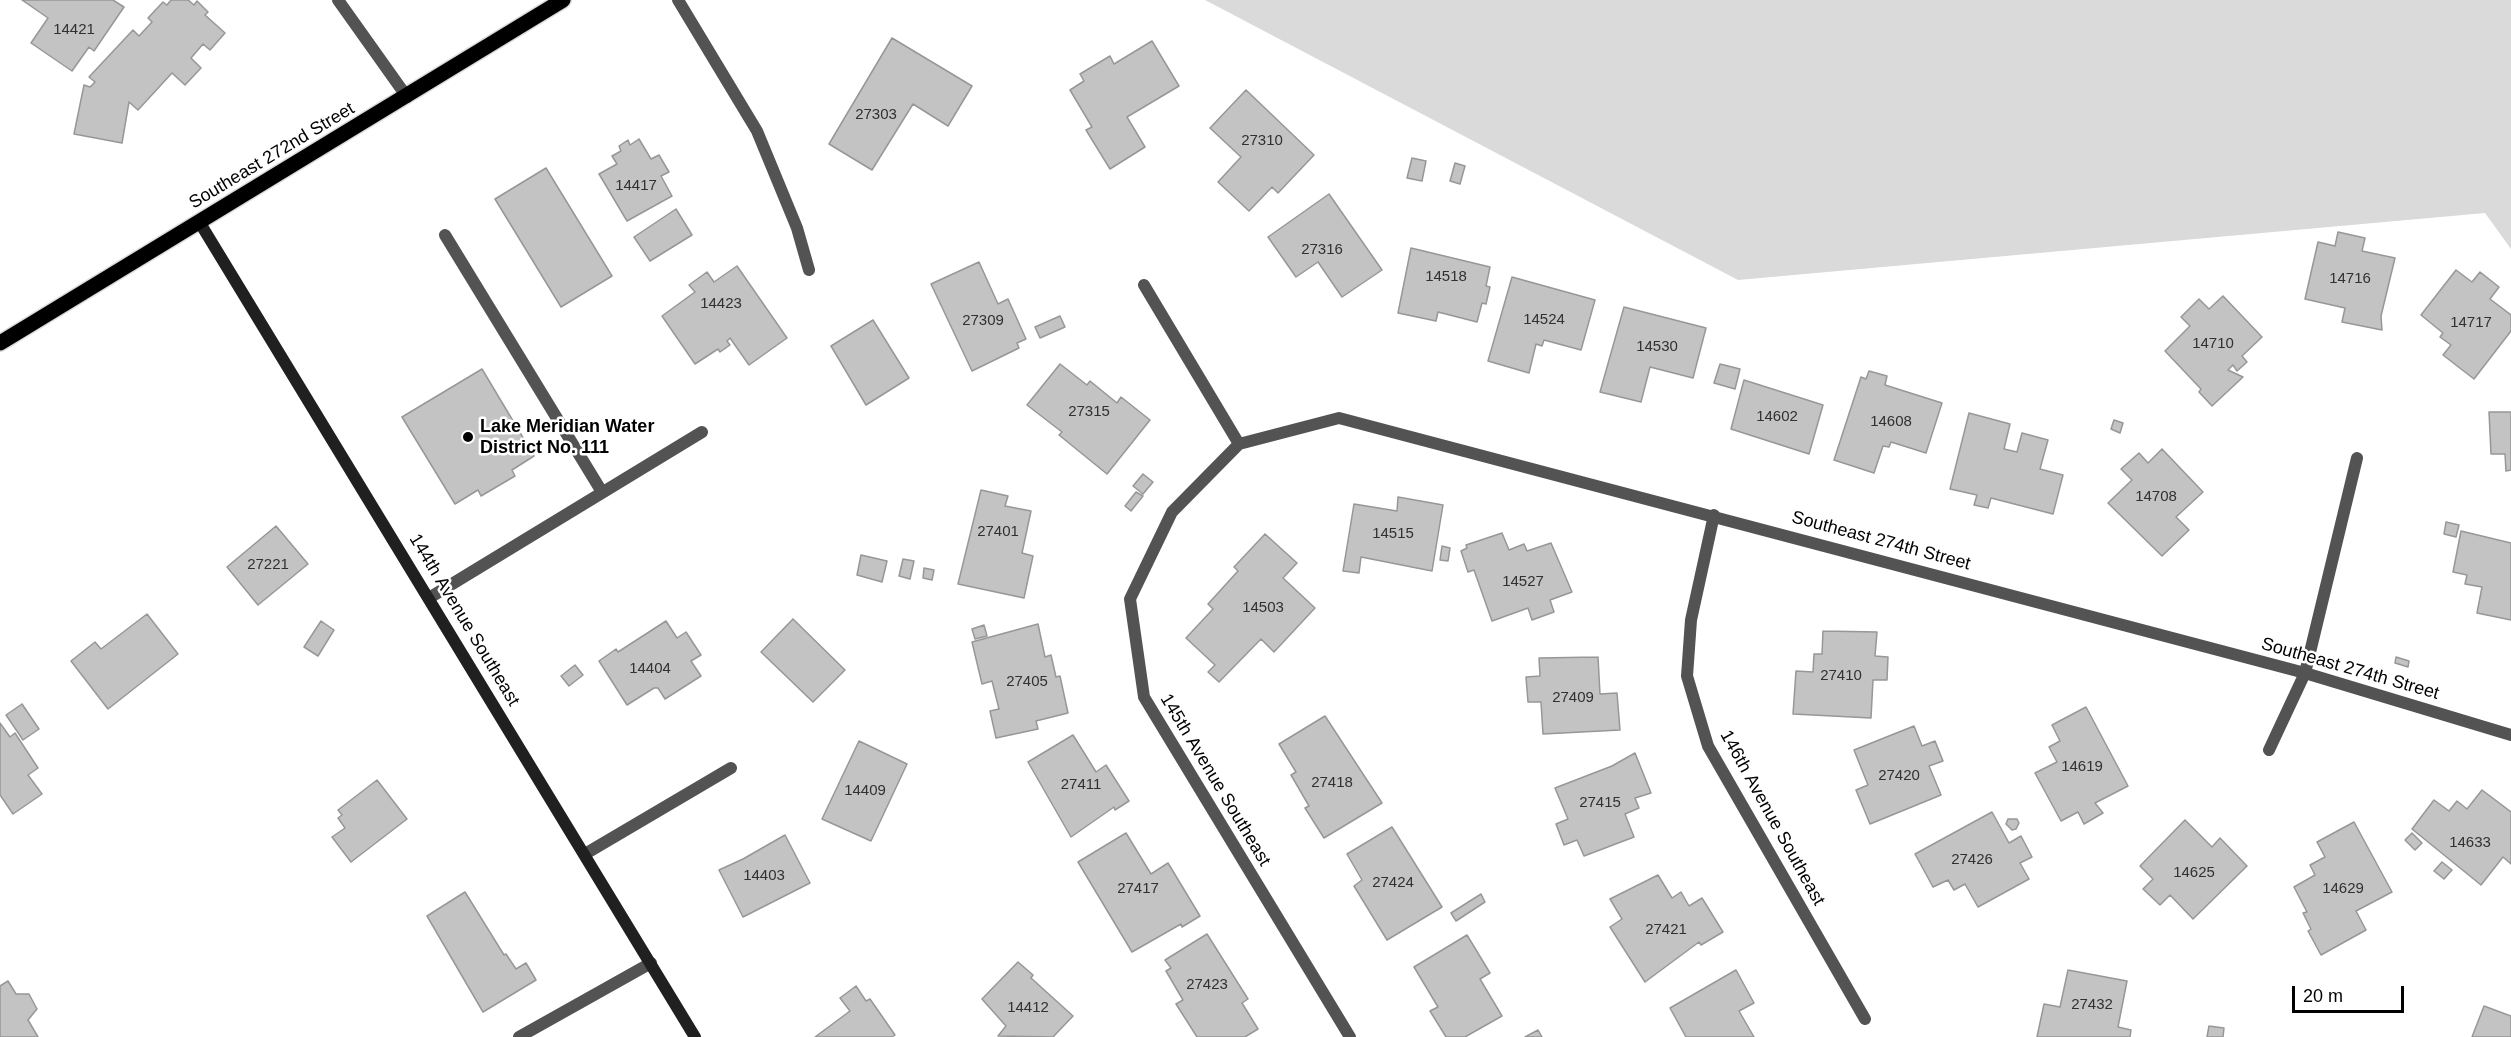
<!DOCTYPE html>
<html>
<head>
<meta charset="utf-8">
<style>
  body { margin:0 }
  #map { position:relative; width:2511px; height:1037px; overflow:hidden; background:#fff; font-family:Arial,sans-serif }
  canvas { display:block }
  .scale { position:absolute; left:2292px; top:986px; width:112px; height:27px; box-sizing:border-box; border:3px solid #000; border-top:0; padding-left:8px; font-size:18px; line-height:21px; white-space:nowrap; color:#000; -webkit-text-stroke:4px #fff; paint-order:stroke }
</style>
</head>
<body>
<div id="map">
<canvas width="2511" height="1037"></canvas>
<div class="scale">20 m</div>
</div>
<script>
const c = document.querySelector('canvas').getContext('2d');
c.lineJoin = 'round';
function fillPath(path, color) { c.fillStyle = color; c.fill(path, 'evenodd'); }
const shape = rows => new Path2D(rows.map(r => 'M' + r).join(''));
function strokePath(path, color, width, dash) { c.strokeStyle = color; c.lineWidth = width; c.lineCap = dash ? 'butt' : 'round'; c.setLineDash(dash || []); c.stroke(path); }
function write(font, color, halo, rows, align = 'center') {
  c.font = font + ' Arial,sans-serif'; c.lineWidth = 5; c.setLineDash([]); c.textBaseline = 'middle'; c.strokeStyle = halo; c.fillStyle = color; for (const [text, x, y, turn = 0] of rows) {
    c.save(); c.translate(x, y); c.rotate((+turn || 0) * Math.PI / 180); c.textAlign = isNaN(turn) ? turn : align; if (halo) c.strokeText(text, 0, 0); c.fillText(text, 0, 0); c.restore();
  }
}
const green = shape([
  [1205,0,2511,0,2511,249,2485,213,1738,280]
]);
const building = shape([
  [22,0,113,0,124,7,94,51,89,47,72,71,31,43,48,18,22,0],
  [171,0,188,0,194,5,197,1,208,12,205,15,225,33,210,50,203,44,191,58,201,68,185,85,172,73,138,110,129,102,122,143,74,134,84,85,90,87,95,82,89,77,133,30,139,36,152,22,148,18,163,2,167,5,171,0],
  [892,38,972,86,948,126,913,104,872,170,829,144,892,38],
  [1152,41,1179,86,1127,117,1145,147,1110,169,1086,130,1092,127,1070,90,1084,81,1080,74,1110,56,1114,64,1152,41],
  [1246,90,1314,155,1278,193,1272,187,1249,211,1218,182,1241,157,1210,128,1246,90],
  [639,139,651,159,659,155,669,172,661,176,672,196,627,221,599,174,617,164,612,156,621,151,619,146,628,140,630,145,639,139],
  [1412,158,1426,161,1422,181,1407,178,1412,158],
  [1455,163,1465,166,1460,184,1450,181,1455,163],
  [546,168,612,276,561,307,495,199,546,168],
  [1329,194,1382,270,1342,297,1318,262,1296,277,1268,237,1329,194],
  [676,209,692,235,650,261,634,237,676,209],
  [2338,232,2365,238,2362,251,2395,258,2381,316,2382,330,2342,322,2345,308,2305,299,2318,242,2335,246,2338,232],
  [1411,248,1490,267,1486,286,1490,287,1486,304,1482,303,1477,322,1438,312,1436,321,1398,313,1411,248],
  [979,262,998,304,1008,299,1026,339,1017,343,1019,348,972,371,931,284,979,262],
  [737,266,787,338,749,365,730,338,727,341,730,345,720,352,718,349,695,364,662,316,695,292,689,285,707,272,714,282,737,266],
  [2456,270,2472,282,2480,272,2499,287,2490,299,2511,315,2511,331,2474,379,2443,355,2451,345,2440,337,2443,333,2421,315,2456,270],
  [1512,277,1595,300,1581,350,1544,340,1542,346,1536,344,1529,373,1488,361,1512,277],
  [2223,296,2262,337,2242,356,2247,362,2237,371,2233,365,2228,370,2243,377,2212,406,2199,392,2201,389,2165,351,2190,326,2181,317,2199,299,2209,309,2223,296],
  [1624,307,1706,328,1693,378,1650,367,1641,402,1600,392,1624,307],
  [1060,316,1065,327,1040,338,1035,327,1060,316],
  [873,320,909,378,866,405,831,346,873,320],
  [1060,364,1087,385,1090,381,1117,403,1121,397,1150,420,1107,474,1059,435,1062,432,1027,405,1060,364],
  [1720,364,1740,369,1735,389,1714,383,1720,364],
  [482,369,534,456,512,470,515,476,481,496,478,490,455,504,402,417,482,369],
  [1869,371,1887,376,1885,385,1942,403,1926,453,1891,442,1889,447,1883,446,1874,473,1834,460,1861,377,1866,379,1869,371],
  [1744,380,1823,405,1809,454,1731,429,1744,380],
  [2489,412,2511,412,2511,470,2506,471,2505,454,2491,454,2489,412],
  [1969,413,2010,424,2004,449,2017,452,2022,433,2048,440,2040,469,2063,475,2053,514,1991,498,1988,508,1974,505,1977,495,1950,489,1969,413],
  [2114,420,2123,423,2120,433,2111,429,2114,420],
  [2162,449,2203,492,2176,517,2189,530,2162,556,2108,503,2132,480,2121,469,2139,453,2148,463,2162,449],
  [1143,474,1153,482,1143,494,1133,486,1143,474],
  [981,490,1008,496,1005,506,1031,511,1022,553,1033,556,1024,598,958,584,981,490],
  [1136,492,1143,496,1131,511,1125,506,1136,492],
  [1398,497,1443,505,1432,571,1361,557,1359,573,1343,571,1354,504,1397,511,1398,497],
  [2446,522,2459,525,2456,537,2444,534,2446,522],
  [276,526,308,564,258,605,227,567,276,526],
  [2461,531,2511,543,2511,620,2477,613,2482,587,2465,584,2467,575,2453,572,2461,531],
  [1502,533,1509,550,1524,544,1527,551,1551,543,1572,592,1550,600,1554,612,1532,620,1528,608,1492,621,1474,570,1468,572,1461,551,1467,548,1466,545,1502,533],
  [1265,534,1297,563,1283,578,1315,608,1274,652,1261,639,1219,682,1208,672,1215,665,1186,638,1213,609,1208,604,1238,571,1234,567,1265,534],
  [1442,546,1450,548,1448,561,1440,560,1442,546],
  [861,555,887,561,882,582,857,575,861,555],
  [903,559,914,561,910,579,899,576,903,559],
  [924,568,934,570,932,580,923,578,924,568],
  [147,614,178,654,108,709,71,661,95,642,101,649,147,614],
  [793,619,845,670,813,702,761,652,793,619],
  [321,621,334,630,318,656,304,647,321,621],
  [666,621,677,638,686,632,701,655,691,661,701,676,665,699,658,688,654,688,627,705,599,661,616,649,618,652,666,621],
  [1038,624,1045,657,1051,655,1056,677,1060,676,1068,713,1036,721,1038,729,996,738,990,711,999,709,992,681,982,684,972,642,1038,624],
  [984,625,987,636,975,639,972,629,984,625],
  [1823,631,1877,632,1875,656,1888,657,1887,680,1873,680,1871,718,1793,714,1796,671,1813,672,1814,654,1822,654,1823,631],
  [1598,657,1600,694,1617,693,1620,730,1543,734,1541,702,1528,702,1526,677,1540,676,1539,658,1598,657],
  [2396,657,2409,661,2408,667,2395,663,2396,657],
  [575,665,583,675,569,686,561,676,575,665],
  [22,704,39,729,23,740,6,715,22,704],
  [2086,707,2128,786,2095,803,2103,813,2084,824,2078,812,2061,821,2035,773,2057,762,2049,747,2060,741,2052,725,2086,707],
  [1325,716,1382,803,1324,838,1305,808,1309,806,1291,775,1296,772,1279,744,1325,716],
  [0,723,10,737,15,733,38,768,28,775,42,794,13,814,0,795,0,723],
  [1914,726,1922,746,1935,741,1943,761,1929,766,1941,795,1870,824,1856,790,1868,785,1854,750,1914,726],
  [1073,735,1096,772,1106,765,1129,801,1115,810,1114,807,1071,837,1028,762,1073,735],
  [859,741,907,764,871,841,822,819,859,741],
  [1635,753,1651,793,1635,798,1639,808,1625,814,1634,837,1584,856,1577,840,1564,845,1556,824,1568,819,1555,788,1612,766,1635,753],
  [377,780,407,819,351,862,332,837,345,828,338,818,342,815,338,810,377,780],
  [2482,790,2511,812,2511,864,2503,857,2481,885,2412,829,2434,800,2449,811,2457,801,2467,809,2482,790],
  [1992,812,2009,843,2021,836,2032,857,2020,863,2029,879,1978,907,1965,884,1954,890,1948,880,1933,887,1915,854,1992,812],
  [2008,819,2017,819,2019,823,2016,829,2012,830,2006,824,2008,819],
  [2185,820,2212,847,2220,838,2247,866,2193,919,2170,895,2160,905,2143,889,2153,879,2140,866,2185,820],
  [2354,822,2392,892,2356,911,2366,930,2321,955,2308,931,2311,929,2303,913,2307,912,2294,887,2315,875,2310,865,2325,857,2317,842,2354,822],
  [1392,827,1442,907,1387,940,1354,886,1362,880,1347,854,1392,827],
  [1126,833,1151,874,1168,863,1200,916,1182,927,1181,924,1132,952,1078,862,1126,833],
  [2412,833,2422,843,2415,850,2405,840,2412,833],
  [785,835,810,883,743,917,719,870,743,859,785,835],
  [2442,862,2452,870,2444,879,2434,871,2442,862],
  [1658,875,1672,898,1681,892,1689,906,1702,898,1723,932,1701,945,1699,942,1645,982,1610,927,1622,919,1610,899,1658,875],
  [465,892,504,955,506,954,516,969,526,963,536,980,483,1012,427,916,465,892],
  [1481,894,1485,902,1456,921,1451,913,1481,894],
  [1207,934,1248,999,1242,1003,1258,1029,1245,1037,1197,1037,1176,1004,1183,1000,1166,971,1171,968,1165,960,1207,934],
  [1467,935,1490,973,1480,979,1502,1016,1465,1037,1446,1037,1430,1011,1438,1007,1414,967,1467,935],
  [1018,962,1033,975,1031,978,1073,1016,1053,1037,998,1036,1006,1026,982,999,1018,962],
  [1736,970,1754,1003,1739,1011,1754,1037,1686,1037,1670,1008,1736,970],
  [2068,970,2127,981,2118,1027,2131,1030,2130,1037,2037,1037,2044,1004,2060,1007,2068,970],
  [8,981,16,994,29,994,37,1009,28,1020,38,1037,0,1037,0,986,8,981],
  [856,986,866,1001,870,999,895,1035,892,1037,815,1037,850,1011,840,998,856,986],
  [2484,1006,2511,1016,2511,1037,2472,1037,2484,1006],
  [2209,1026,2224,1028,2223,1037,2207,1037,2209,1026],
  [1538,1030,1542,1037,1525,1037,1538,1030]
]);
const lane = shape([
  [678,0,757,131,797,228,809,270],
  [445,235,602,492],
  [429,598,702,432],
  [519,1037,651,963]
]);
const street = shape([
  [338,0,407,97],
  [1144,285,1239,444],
  [1239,444,1339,418,2305,673,2511,735],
  [1239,444,1172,512,1130,599,1144,697,1350,1037],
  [1714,515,1691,620,1687,676,1708,746,1865,1019],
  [2269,750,2305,673,2357,458],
  [585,854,731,768]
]);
const secondary = shape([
  [200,223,695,1037]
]);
const primary = shape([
  [0,343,563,0]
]);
const markers = [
  [468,437,6,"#000"]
];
const numberNames = [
  ["14421",74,30],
  ["27303",876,115],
  ["27310",1262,141],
  ["14417",636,186],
  ["27316",1322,250],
  ["14518",1446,277],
  ["14716",2350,279],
  ["14423",721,304],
  ["14524",1544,320],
  ["27309",983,321],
  ["14717",2471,323],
  ["14710",2213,344],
  ["14530",1657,347],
  ["27315",1089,412],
  ["14602",1777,417],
  ["14608",1891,422],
  ["14708",2156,497],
  ["27401",998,532],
  ["14515",1393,534],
  ["27221",268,565],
  ["14527",1523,582],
  ["14503",1263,608],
  ["14404",650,669],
  ["27410",1841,676],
  ["27405",1027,682],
  ["27409",1573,698],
  ["14619",2082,767],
  ["27420",1899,776],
  ["27418",1332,783],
  ["27411",1081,785],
  ["14409",865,791],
  ["27415",1600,803],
  ["14633",2470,843],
  ["27426",1972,860],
  ["14625",2194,873],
  ["14403",764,876],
  ["27424",1393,883],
  ["27417",1138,889],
  ["14629",2343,889],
  ["27421",1666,930],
  ["27423",1207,985],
  ["27432",2092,1005],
  ["14412",1028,1008]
];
const streetNames = [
  ["Southeast 272nd Street",272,156,-31],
  ["Southeast 274th Street",1881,541,15],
  ["144th Avenue Southeast",464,620,59],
  ["Southeast 274th Street",2350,669,16],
  ["145th Avenue Southeast",1215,780,59],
  ["146th Avenue Southeast",1772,818,61]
];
const poiNames = [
  ["Lake Meridian Water",480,427],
  ["District No. 111",480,448]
];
fillPath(green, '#dadada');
fillPath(building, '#c3c3c3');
strokePath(building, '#979797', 1.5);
strokePath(primary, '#dbdbdb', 18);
strokePath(lane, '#535353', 12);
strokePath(street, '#535353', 12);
strokePath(secondary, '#202020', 12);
strokePath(primary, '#000', 15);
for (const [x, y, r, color] of markers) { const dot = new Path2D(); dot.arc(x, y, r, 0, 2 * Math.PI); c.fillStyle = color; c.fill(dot); strokePath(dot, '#fff', 2); }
write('15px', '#313131', null, numberNames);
write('18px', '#000', '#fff', streetNames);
write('bold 18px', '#000', '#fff', poiNames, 'left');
</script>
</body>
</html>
